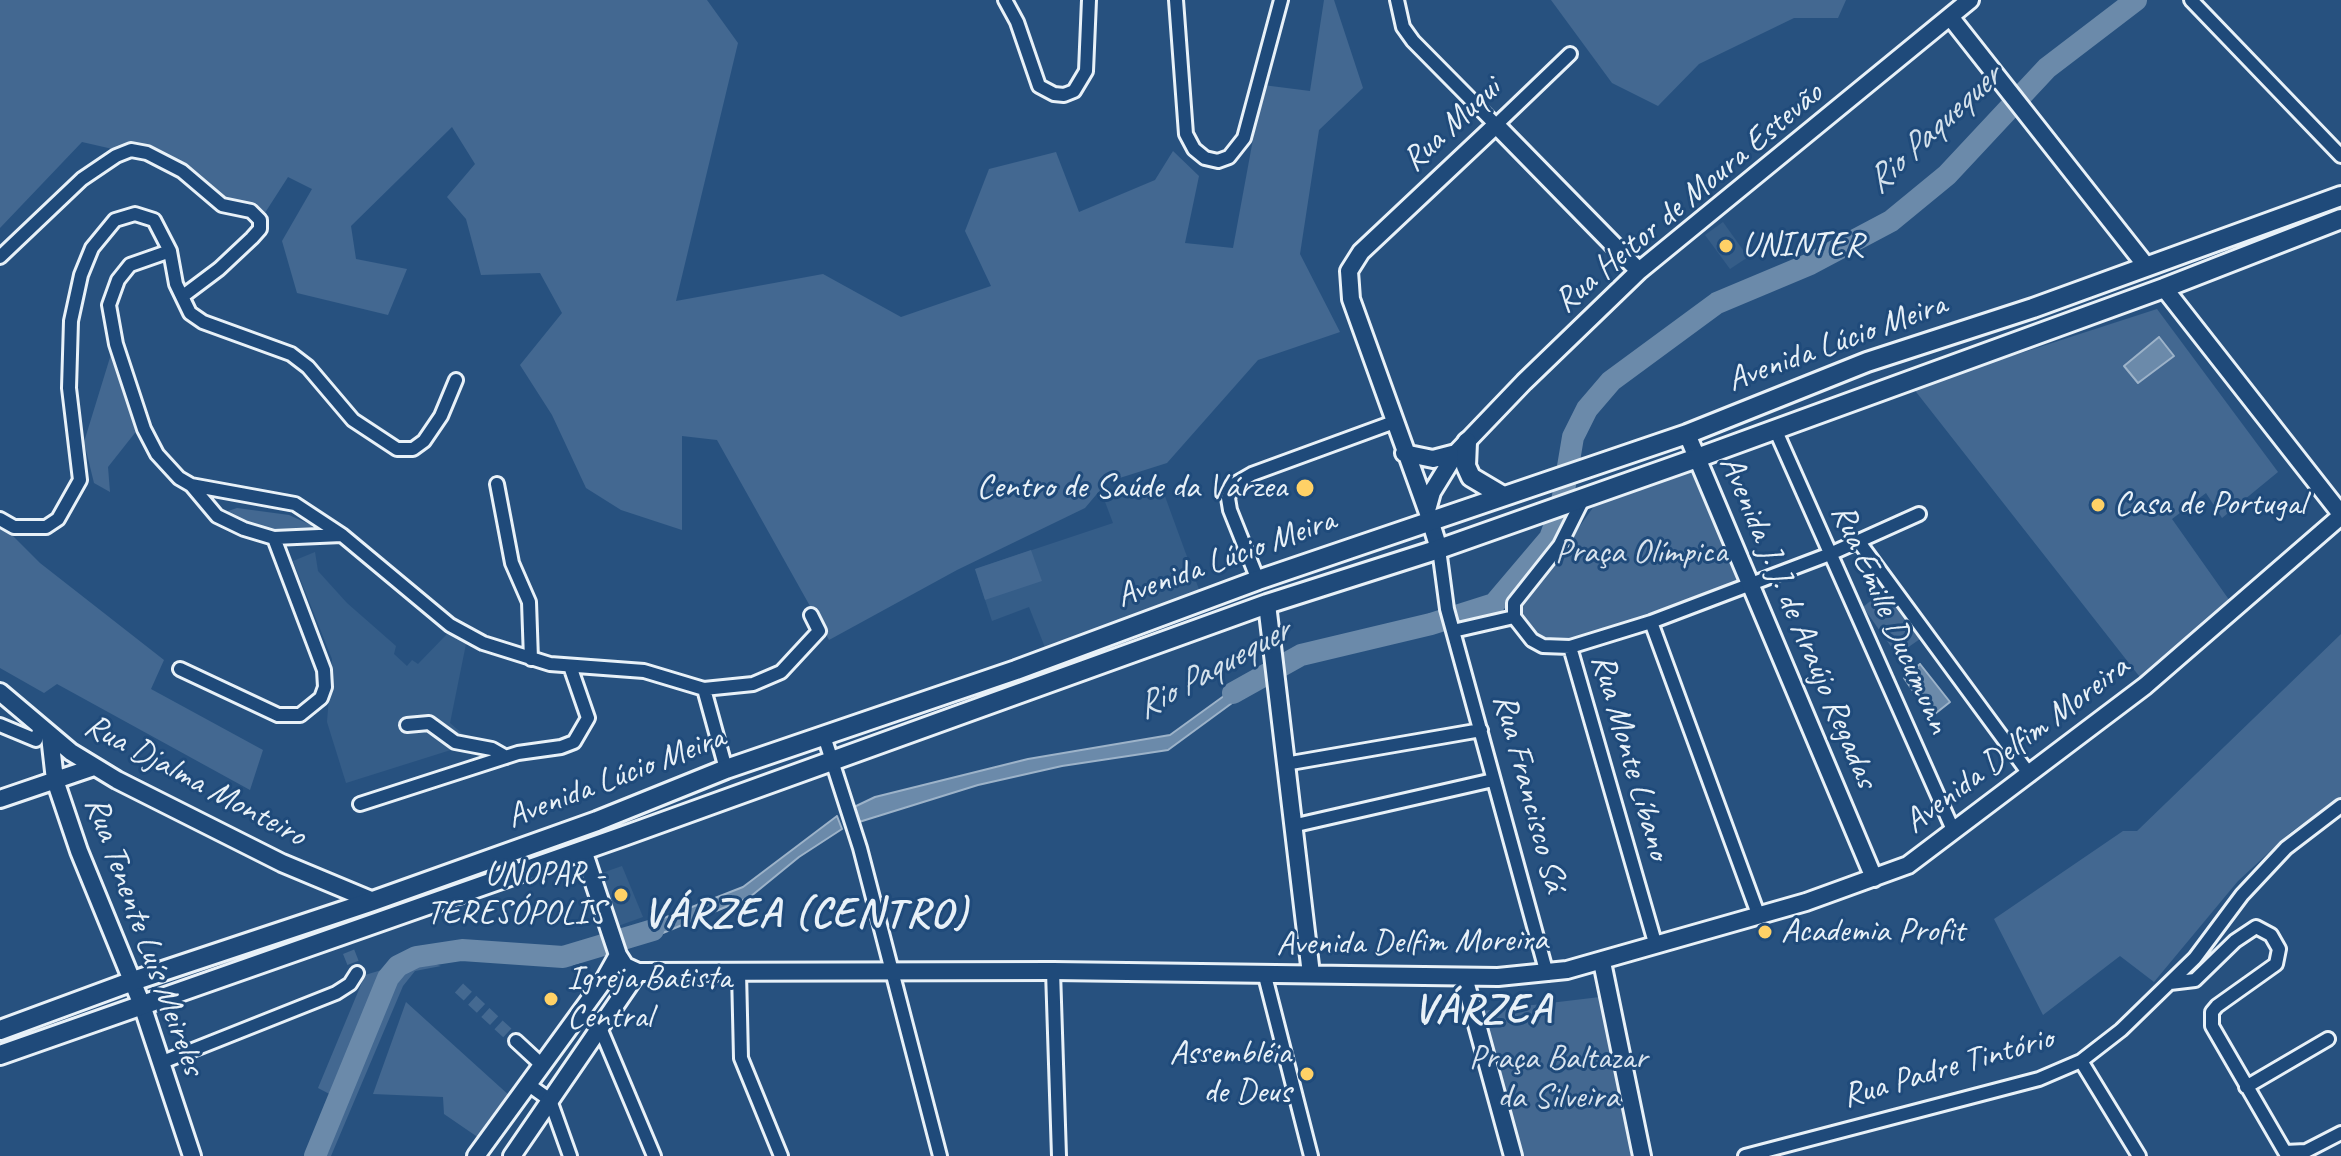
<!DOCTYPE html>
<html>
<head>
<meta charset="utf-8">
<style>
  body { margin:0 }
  canvas { display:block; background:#27517f }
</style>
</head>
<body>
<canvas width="2341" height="1156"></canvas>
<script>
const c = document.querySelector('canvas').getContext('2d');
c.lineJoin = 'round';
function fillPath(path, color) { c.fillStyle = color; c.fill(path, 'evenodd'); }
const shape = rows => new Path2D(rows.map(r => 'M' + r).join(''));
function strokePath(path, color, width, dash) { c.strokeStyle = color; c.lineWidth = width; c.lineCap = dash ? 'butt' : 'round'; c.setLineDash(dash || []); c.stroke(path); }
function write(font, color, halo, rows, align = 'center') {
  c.font = font + ' Caveat,sans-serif'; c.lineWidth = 6; c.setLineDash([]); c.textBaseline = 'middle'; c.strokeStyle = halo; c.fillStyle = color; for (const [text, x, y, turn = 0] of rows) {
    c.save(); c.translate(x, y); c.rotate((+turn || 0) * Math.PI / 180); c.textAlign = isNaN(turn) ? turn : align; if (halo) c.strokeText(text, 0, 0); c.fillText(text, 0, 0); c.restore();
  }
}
const built = shape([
  [1723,222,1748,257,1730,269,1705,235],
  [1159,480,1201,595,1046,650,1029,607,992,621,975,569,1113,523,1104,499],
  [315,552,318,571,347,603,396,646,394,654,407,666,412,660,418,664,448,633,467,639,450,723,473,743,346,783,327,722,332,659,293,561],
  [622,866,643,917,618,926,599,874]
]);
const green = shape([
  [0,0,707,0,738,43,676,301,823,274,901,317,991,286,965,231,989,169,1056,152,1079,212,1155,180,1173,151,1199,176,1185,243,1233,248,1263,85,1310,91,1324,0,1334,0,1363,88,1319,130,1300,254,1340,332,1258,360,1167,463,1107,482,1085,508,957,570,829,640,717,440,682,436,682,530,621,510,586,488,552,415,520,365,562,313,540,273,481,275,466,219,447,197,475,164,452,127,351,226,356,259,407,269,388,315,297,293,282,241,312,189,288,177,261,219,186,183,165,161,82,142,0,228],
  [1551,0,1846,0,1838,18,1794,18,1699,64,1658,106,1612,83],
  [2157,309,2278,472,2222,518,2206,493,2172,519,2232,604,2143,681,1913,388],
  [112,351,138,429,108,467,110,492,94,483,84,442],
  [1695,463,1741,580,1652,617,1569,645,1537,640,1516,615,1518,599,1557,558,1597,502],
  [237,508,289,515,311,525,314,531,290,534,260,530,222,513],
  [0,523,40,563,164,660,151,689,263,750,250,790,57,684,44,693,0,668],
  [1031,550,1042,581,985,600,975,569],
  [1884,590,1920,639,1897,655,1863,607],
  [2341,634,2341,798,2291,832,2238,881,2154,982,2120,956,2043,1015,1994,919,2123,831,2137,831],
  [418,959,441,966,415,971,403,986,331,1156,320,1156,343,1101,318,1088,365,975],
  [1600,997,1635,1156,1515,1156,1483,1011],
  [406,1002,511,1097,479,1138,444,1114,443,1097,373,1094]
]);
const water = shape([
  [2159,337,2174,356,2138,383,2124,366,2159,337],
  [1920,664,1950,702,1931,717,1904,678,1920,664],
  [1257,672,1258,684,1168,750,1062,766,978,785,859,822,852,808,875,797,1028,759,1170,735,1257,672],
  [837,816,842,829,799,857,750,897,629,947,623,934,743,887,837,816]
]);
const river = shape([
  [1233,693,1301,655,1431,624,1494,604,1550,538,1561,508,1573,437,1587,409,1611,381,1717,303,1810,264,1891,221,1947,175,2047,68,2136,0],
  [315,1156,388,978,398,966,416,957,462,950,563,957,653,930]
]);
const streetTunnel = shape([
  [342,935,357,973],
  [459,988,516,1041]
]);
const street = shape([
  [1005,0,1017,22,1039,86,1054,94,1064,95,1074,91,1086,71,1089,0],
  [1176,0,1186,134,1194,149,1205,158,1218,161,1229,157,1244,138,1281,0],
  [1397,0,1403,27,1413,41,1496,125,1570,54],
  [2191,0,2341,156],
  [0,257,82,179,116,156,131,150,147,153,182,171,222,205,251,211,260,220,260,229,252,238,219,269,183,296],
  [456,380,441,416,424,441,413,449,397,449,353,420,308,367,291,354,203,322,190,313,176,284,170,251,130,265,118,280,109,305,116,344,144,429,157,454,179,478,191,485,295,504,342,535,450,625,483,643,550,664,644,671,704,689,726,769],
  [1775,429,1954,832],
  [497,484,512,563,529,602,531,659],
  [191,485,217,516,244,529,274,538,342,535],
  [1583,499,1560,545,1514,603,1514,617,1532,640,1543,646,1570,647,1656,946],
  [0,519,14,527,46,527,58,519,80,480,69,388,71,321,81,275,92,248,115,220,135,214,154,220,170,251],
  [1859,542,2030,775],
  [1439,549,1447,609,1547,974],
  [1258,580,1230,510,1228,498,1233,485,1252,474,1394,422],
  [1651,622,1758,914],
  [1453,631,1514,617],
  [1570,647,1651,622,1830,554,1919,514],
  [180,669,278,715,300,715,321,698,325,687,324,670,274,538],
  [704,689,753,684,781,672,819,631,811,615],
  [0,725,36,740,40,728],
  [407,725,429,723,455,742,492,749,506,757],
  [824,736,860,848,940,1156],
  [1285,764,1481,730],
  [360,804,518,753,561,747,574,742,588,718,570,666],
  [1292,826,1493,780],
  [1053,971,1059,1156],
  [739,972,741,1058,781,1156],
  [1265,976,1311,1156],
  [2170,983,2195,980,2235,941,2256,927,2271,935,2279,949,2276,964,2217,1006,2212,1012,2212,1026,2285,1152,2306,1151,2341,1133],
  [601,1030,654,1156],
  [516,1041,543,1066],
  [2081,1061,2139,1156],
  [160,1063,336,993,350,984,357,973],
  [529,1085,550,1100,570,1156],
  [2246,1087,2328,1039],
  [1745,1156,2039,1079,2081,1061,2121,1030,2195,958,2242,895,2286,848,2341,806]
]);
const secondary = shape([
  [1951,18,2147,267],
  [2164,288,2341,514],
  [1687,434,1874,878],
  [1404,453,1433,459,1456,453],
  [1427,510,1351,299,1349,271,1361,252,1496,125,1639,271],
  [1439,549,1427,510,1432,492,1456,453,1524,382,1639,271,1970,0],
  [1267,604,1311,974],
  [0,692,71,752,117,780,282,863,373,901],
  [50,736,55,780,79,851,142,1005,192,1156],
  [0,799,94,767],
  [583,850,618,955,625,966,638,972,1053,971,1498,977,1567,970,1806,902,1908,865,2145,686,2341,516],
  [1602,962,1642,1156],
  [1464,977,1513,1156],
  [476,1156,604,980,618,955],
  [512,1156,638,972]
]);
const primary = shape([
  [1467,442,1466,466,1471,477,1503,496],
  [0,1030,133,981,373,901,597,821,726,769,1016,670,1258,580,1687,434,1867,362,2033,308,2341,196],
  [0,1055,624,836,1267,604,1439,549,1697,458,2164,288,2341,219]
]);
const markers = [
  [1726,246,8,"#ffd166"],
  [1305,488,10,"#ffd166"],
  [2098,505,8,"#ffd166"],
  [621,895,8,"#ffd166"],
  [1765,932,8,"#ffd166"],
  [551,999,8,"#ffd166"],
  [1307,1074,8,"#ffd166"]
];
const streetNames = [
  ["Rua Muqui",1452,125,-43],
  ["Rua Heitor de Moura Estevão",1689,198,-40],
  ["Avenida Lúcio Meira",1837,343,-20],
  ["Avenida Lúcio Meira",1226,559,-20],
  ["Rua Emille Ducumunn",1890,619,66],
  ["Avenida J. J. de Araújo Regadas",1798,622,67],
  ["Avenida Delfim Moreira",2017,745,-37],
  ["Rua Monte Líbano",1630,757,74],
  ["Avenida Lúcio Meira",616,778,-21],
  ["Rua Djalma Monteiro",195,781,28],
  ["Rua Francisco Sá",1529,793,75],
  ["Rua Tenente Luís Meireles",144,936,70],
  ["Avenida Delfim Moreira",1412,943,-1],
  ["Rua Padre Tintório",1948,1068,-16]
];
const poiNames = [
  ["UNINTER",1742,246],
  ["Centro de Saúde da Várzea",1287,488,"right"],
  ["Casa de Portugal",2114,505],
  ["UNOPAR -",605,875,"right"],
  ["TERESÓPOLIS",605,914,"right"],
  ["Academia Profit",1781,932],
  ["Igreja Batista",567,979],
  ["Central",567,1018],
  ["Assembléia",1291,1054,"right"],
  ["de Deus",1291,1093,"right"]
];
const parkNames = [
  ["Praça Olímpica",1641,553],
  ["Praça Baltazar",1558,1059],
  ["da Silveira",1558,1098]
];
const waterNames = [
  ["Rio Paquequer",1934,130,-43],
  ["Rio Paquequer",1213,670,-29]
];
const districtNames = [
  ["VÁRZEA (CENTRO)",806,915],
  ["VÁRZEA",1483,1011]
];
fillPath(built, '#355d88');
fillPath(green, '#436891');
fillPath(water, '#6b8aaa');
strokePath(water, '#9db3c9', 2);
strokePath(river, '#6b8aaa', 22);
strokePath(streetTunnel, '#446991', 12, [12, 6]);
strokePath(street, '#e8f1f8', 18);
strokePath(secondary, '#e8f1f8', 22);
strokePath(primary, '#e8f1f8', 24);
strokePath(street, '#1f4a7a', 12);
strokePath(secondary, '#1f4a7a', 16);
strokePath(primary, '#1f4a7a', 18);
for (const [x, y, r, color] of markers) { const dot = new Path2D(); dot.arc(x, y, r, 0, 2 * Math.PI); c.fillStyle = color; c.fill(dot); strokePath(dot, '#1f4a7a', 3); }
write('34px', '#e8f1f8', '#1f4a7a', streetNames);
write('34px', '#e8f1f8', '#1f4a7a', poiNames, 'left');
write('34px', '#d8e3ee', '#1f4a7a', parkNames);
write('italic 36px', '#d5e2ec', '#1f4a7a', waterNames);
c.letterSpacing = '2px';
write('bold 42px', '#e8f1f8', '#1f4a7a', districtNames);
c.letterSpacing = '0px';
</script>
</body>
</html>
